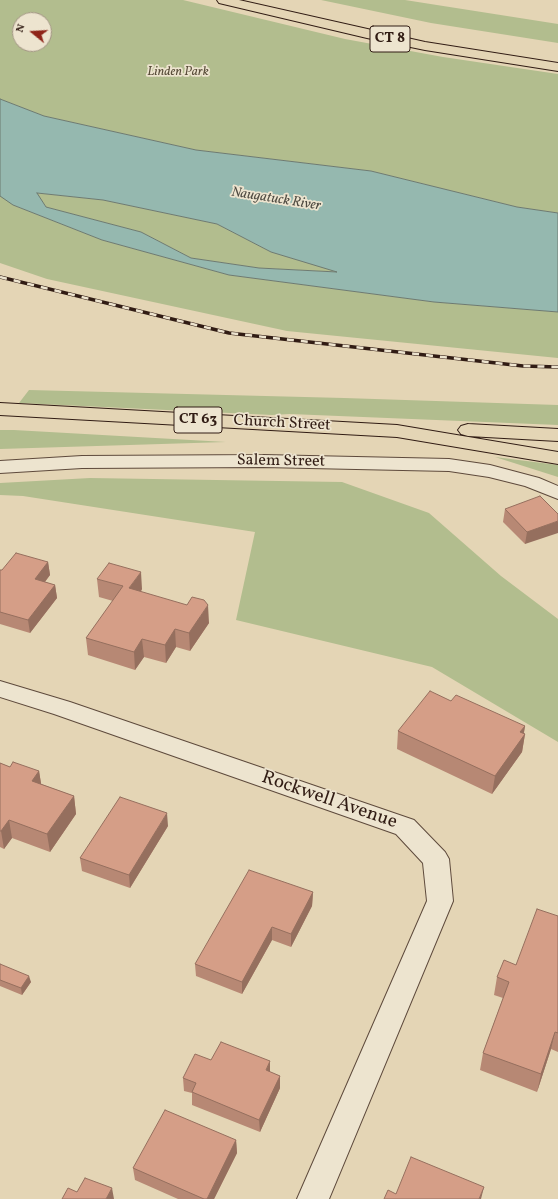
<!DOCTYPE html>
<html>
<head>
<meta charset="utf-8">
<style>
  body { margin:0 }
  #map { position:relative; width:558px; height:1199px; overflow:hidden; background:#e4d5b5; font-family:Vollkorn,serif }
  canvas { display:block }
  .north { position:absolute; left:12px; top:12px; width:40px; height:40px; box-sizing:border-box; background:#ede4cf; border:1px solid #a29484; border-radius:50%; rotate:288deg; font-size:11px; font-weight:700; line-height:16px; text-align:center; color:#311c14 }
  .north::after { content:''; display:block; margin:auto; width:14px; height:18px; background:#8f2418; clip-path:polygon(50% 0,100% 100%,50% 72%,0 100%) }
</style>
</head>
<body>
<div id="map">
<canvas width="558" height="1199"></canvas>
<div class="north">N</div>
</div>
<script>
const c = document.querySelector('canvas').getContext('2d');
c.lineJoin = 'round';
function fillPath(path, color) { c.fillStyle = color; c.fill(path, 'evenodd'); }
const shape = rows => new Path2D(rows.map(r => 'M' + r).join(''));
function strokePath(path, color, width, dash) { c.strokeStyle = color; c.lineWidth = width; c.lineCap = dash ? 'butt' : 'round'; c.setLineDash(dash || []); c.stroke(path); }
function write(font, color, halo, rows, align = 'center') {
  c.font = font + ' Vollkorn,serif'; c.lineWidth = 3.5; c.setLineDash([]); c.textBaseline = 'middle'; c.strokeStyle = halo; c.fillStyle = color; for (const [text, x, y, turn = 0] of rows) {
    c.save(); c.translate(x, y); c.rotate((+turn || 0) * Math.PI / 180); c.textAlign = isNaN(turn) ? turn : align; if (halo) c.strokeText(text, 0, 0); c.fillText(text, 0, 0); c.restore();
  }
}
const green = shape([
  [0,0,183,0,345,39,443,57,558,74,558,213,517,207,371,171,196,150,44,116,0,99],
  [20,20,44,20,44,44,20,44],
  [321,0,405,0,558,24,558,43,431,23],
  [0,189,13,205,102,240,229,275,434,302,558,312,558,358,287,331,47,279,0,263],
  [36,193,103,200,217,224,271,252,339,272,259,268,191,258,141,232,46,207],
  [29,390,344,398,558,405,558,425,290,414,272,415,19,403],
  [0,430,14,430,226,442,0,449],
  [495,457,558,465,558,477],
  [90,478,342,482,429,513,501,576,558,619,558,742,432,667,236,620,255,532,23,496,0,495,0,483]
]);
const water = shape([
  [0,99,44,116,196,150,371,171,517,207,558,213,558,312,434,302,229,275,102,240,13,205,0,196,0,99],
  [37,193,103,200,217,224,271,252,337,272,259,268,191,258,141,232,46,207,37,193]
]);
const street = shape([
  [263,455,449,459,490,465,539,478,558,486,558,499,525,486,489,477,449,471,263,467,82,468,0,473,0,461,82,456,263,455],
  [0,681,70,702,414,820,445,852,449,859,453,901,329,1199,297,1199,427,901,423,863,396,834,54,714,0,697,0,681]
]);
const primary = shape([
  [0,403,397,425,558,452,558,464,397,437,0,415,0,403],
  [468,424,558,429,558,441,468,436,461,434,458,430,461,426,468,424]
]);
const highway = shape([
  [217,0,239,0,425,42,558,63,558,71,425,50,367,38,219,3,217,0]
]);
const rail = shape([
  [0,277,229,333,523,366,558,367]
]);
const wall = shape([
  [505,509,558,514,525,544,503,522],
  [48,562,50,575,45,582,55,585,57,598,30,633,0,624,0,570,2,570],
  [97,579,142,589,141,592,209,623,190,651,176,647,166,663,144,657,135,670,88,655,86,638,113,601,99,597],
  [451,701,525,726,524,733,525,734,522,752,492,794,397,749,398,731],
  [0,763,10,767,39,771,41,784,74,796,76,814,50,852,12,838,4,849,0,847],
  [168,826,130,888,82,871,80,858],
  [313,892,312,906,291,947,272,940,242,994,196,976,195,964],
  [558,916,558,1052,551,1049,537,1092,480,1070,483,1053,503,998,494,995,497,977,516,965],
  [0,964,31,982,22,995,0,986],
  [211,1060,270,1072,280,1076,280,1088,260,1132,192,1105,192,1093,184,1091,183,1078],
  [236,1140,237,1153,214,1199,178,1199,135,1180,133,1168]
]);
const shadedWall = shape([
  [558,521,558,533,525,544,527,532],
  [48,562,50,575,37,592,35,579],
  [141,572,142,589,130,606,129,588],
  [55,585,57,598,30,633,28,620],
  [208,605,209,623,190,651,189,633],
  [175,629,176,647,166,663,165,645],
  [142,639,144,657,135,670,134,652],
  [525,726,523,737,525,734,522,752,492,794,495,776,520,732],
  [39,771,42,789,32,781],
  [74,796,76,814,50,852,47,834],
  [167,813,168,826,130,888,129,875],
  [9,820,12,838,4,849,1,831],
  [313,892,312,906,291,947,291,934],
  [272,927,272,940,242,994,242,982],
  [29,976,31,982,22,995,21,988],
  [555,1032,551,1049,537,1092,541,1074],
  [270,1061,270,1074,266,1070],
  [280,1076,280,1088,260,1132,259,1120],
  [236,1140,237,1153,214,1199,207,1199],
  [484,1187,481,1199,479,1199],
  [112,1188,114,1199,106,1199]
]);
const building = shape([
  [540,496,558,514,558,521,527,532,505,509,540,496],
  [16,553,48,562,35,579,55,585,28,620,0,612,0,570,2,570,16,553],
  [109,563,141,572,129,588,187,605,192,597,204,600,208,605,189,633,175,629,165,645,142,639,134,652,86,638,123,586,97,579,109,563],
  [430,691,451,701,456,695,525,726,520,732,525,734,495,776,398,731,430,691],
  [13,762,39,771,32,781,74,796,47,834,9,820,1,831,0,831,0,763,10,767,13,762],
  [120,797,167,813,129,875,80,858,120,797],
  [249,870,313,892,291,934,272,927,242,982,195,964,249,870],
  [537,909,558,916,558,1033,555,1032,541,1074,483,1053,509,982,497,977,504,960,516,965,537,909],
  [0,964,29,976,21,988,0,980,0,964],
  [221,1042,270,1061,266,1070,280,1076,259,1120,192,1092,196,1083,183,1078,195,1054,211,1060,221,1042],
  [165,1110,236,1140,207,1199,204,1199,133,1168,165,1110],
  [411,1157,484,1187,479,1199,384,1199,388,1190,396,1194,411,1157],
  [85,1178,112,1188,106,1199,62,1199,68,1188,77,1192,85,1178]
]);
const farParknames = [
  ["Linden Park",178,73]
];
const farWaternames = [
  ["Naugatuck River",276,200,9]
];
const shields = [
  [390,39,40],
  [198,420,48]
];
const shieldNames = [
  ["CT 8",390,39],
  ["CT 63",198,420]
];
const streetNames = [
  ["Church Street",282,424,3],
  ["Salem Street",281,462,1]
];
const nearStreetnames = [
  ["Rockwell Avenue",329,801,19]
];
fillPath(green, '#b2bd8e');
fillPath(water, '#95b8af');
strokePath(water, '#6d7a71', 1);
strokePath(street, '#5e4a3c', 2);
strokePath(primary, '#311c14', 2);
strokePath(highway, '#311c14', 2);
fillPath(street, '#ede4cf');
fillPath(primary, '#e4d5b5');
fillPath(highway, '#e4d5b5');
strokePath(rail, '#311c14', 3.5);
strokePath(rail, '#ede4cf', 2.5, [7]);
fillPath(wall, '#b78874');
fillPath(shadedWall, '#956f5e');
fillPath(building, '#d59e87');
strokePath(building, '#956f5e', 1);
write('italic 13px', '#584c39', '#ede4cf', farParknames);
write('italic 14px', '#4f4b42', '#ede4cf', farWaternames);
for (const [x, y, w] of shields) { const box = new Path2D(); box.roundRect(x - w / 2, y - 13, w, 26, 3); c.fillStyle = '#ede4cf'; c.fill(box); strokePath(box, '#311c14', 1); }
write('bold 15px', '#311c14', null, shieldNames);
write('16px', '#311c14', '#ede4cf', streetNames);
write('19px', '#311c14', '#ede4cf', nearStreetnames);
</script>
</body>
</html>
